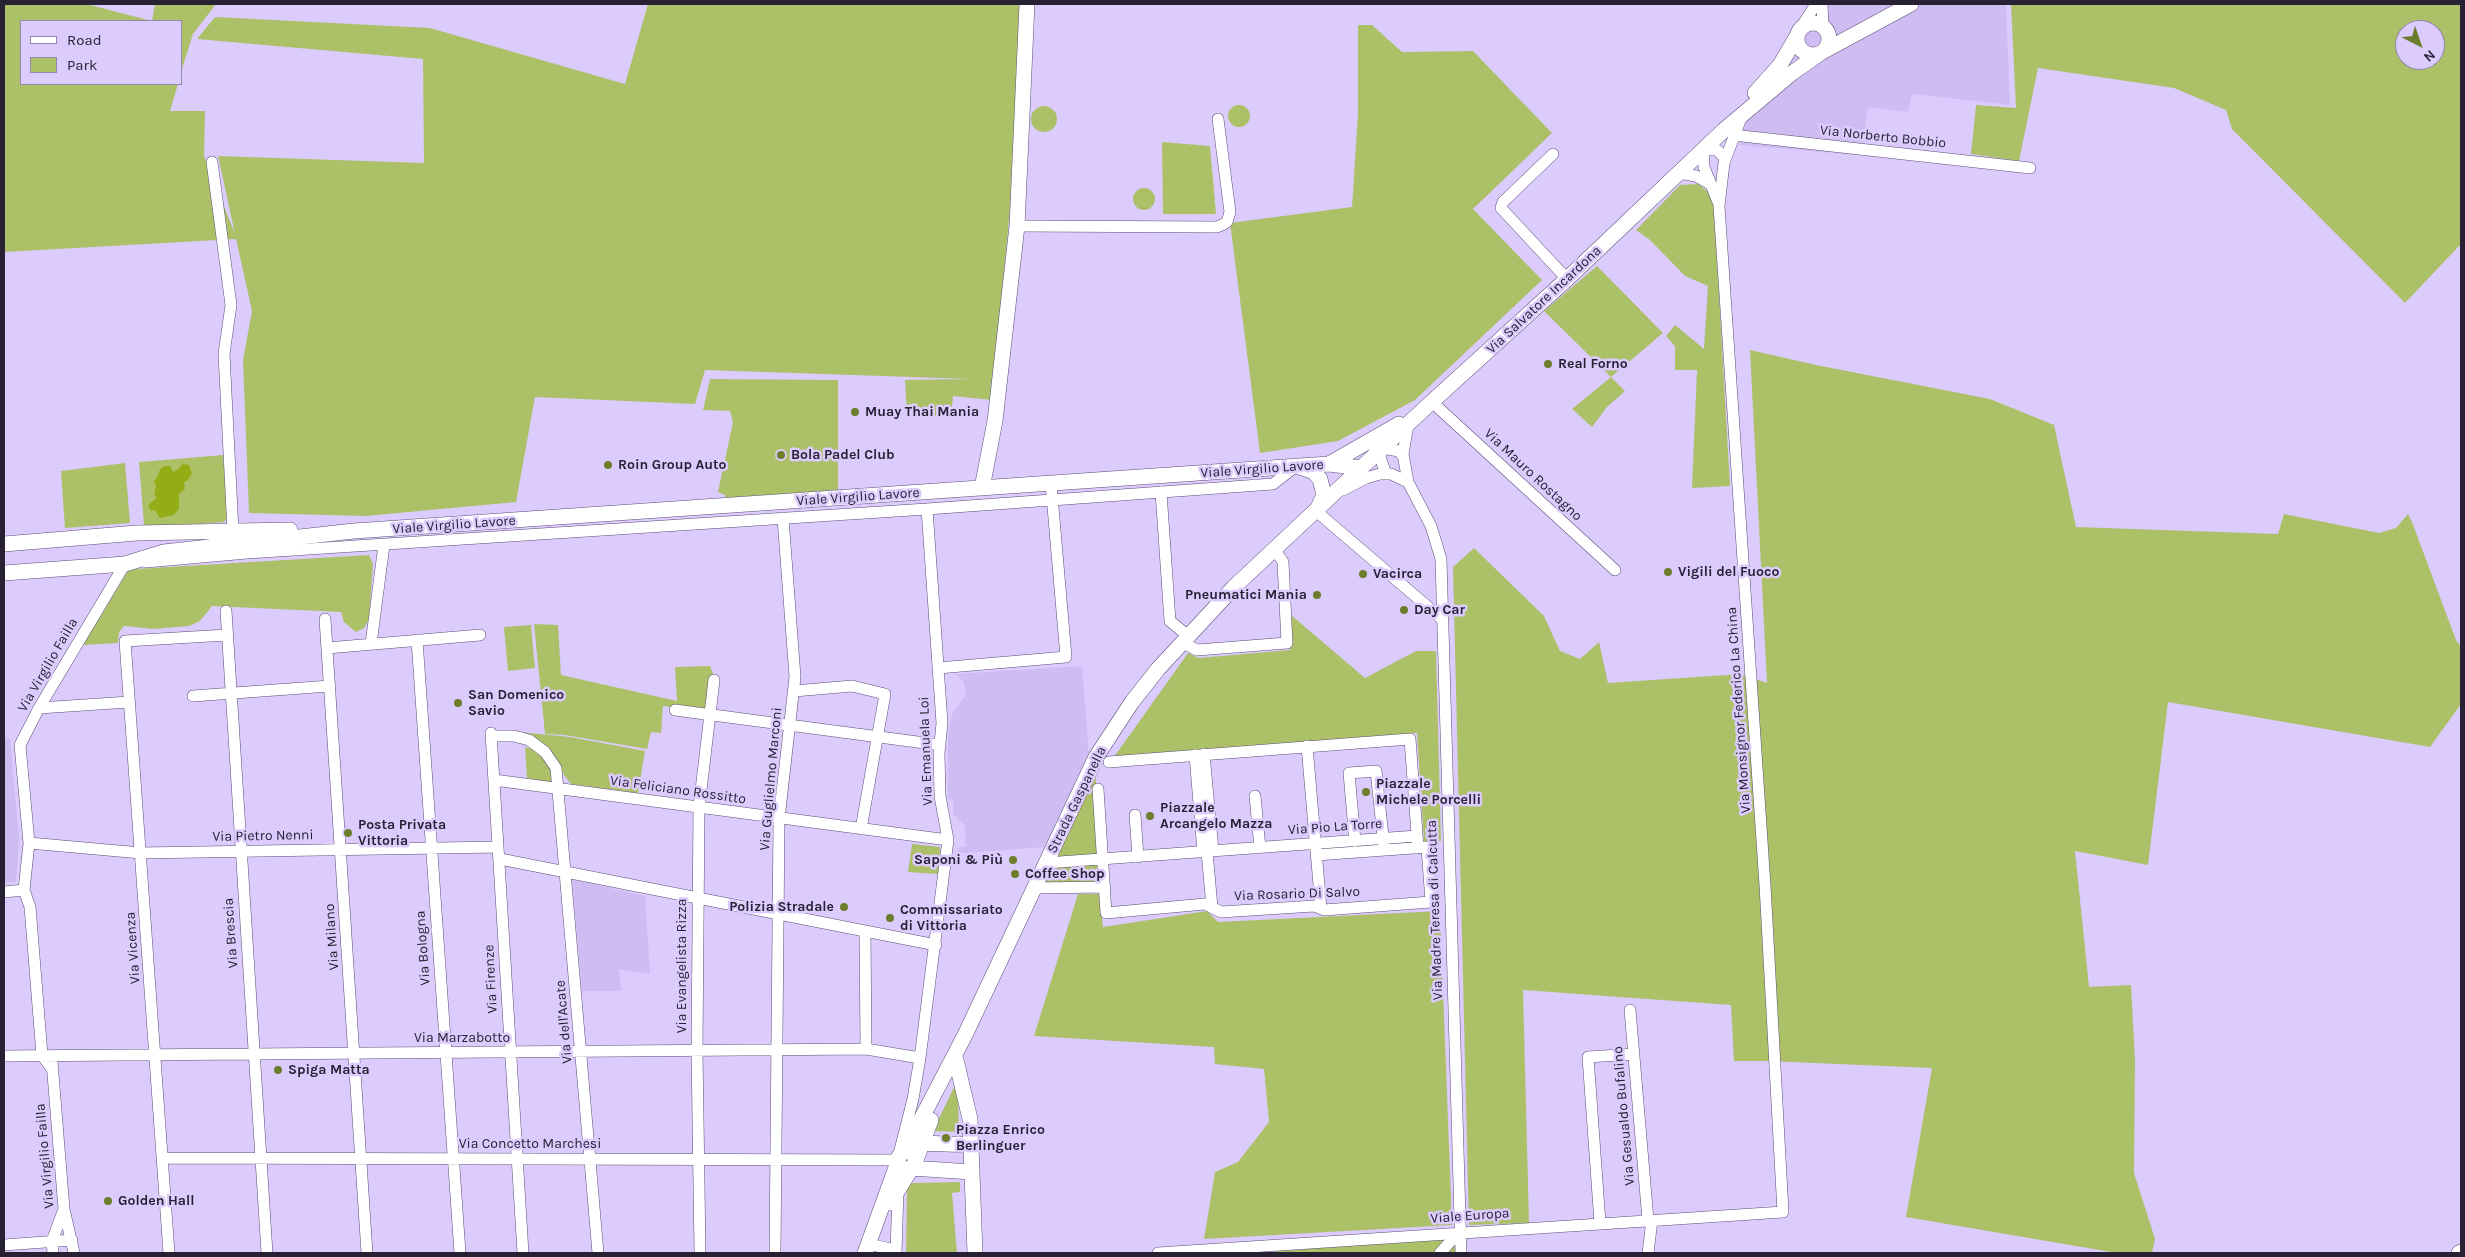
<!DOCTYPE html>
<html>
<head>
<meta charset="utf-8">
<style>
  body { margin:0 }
  #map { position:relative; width:2465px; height:1257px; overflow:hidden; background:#dccbfd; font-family:Karla,sans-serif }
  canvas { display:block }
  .frame { position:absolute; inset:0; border:5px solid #282134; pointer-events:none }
  .legend { position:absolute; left:20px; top:20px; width:162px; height:65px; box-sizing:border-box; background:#dccbfd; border:1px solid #9487ad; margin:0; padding:6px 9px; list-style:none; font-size:15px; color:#282134 }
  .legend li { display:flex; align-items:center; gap:10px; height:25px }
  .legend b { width:25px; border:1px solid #9487ad }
  .north { position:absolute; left:2395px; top:20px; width:50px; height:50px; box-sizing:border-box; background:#dccbfd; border:1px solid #9487ad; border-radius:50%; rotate:139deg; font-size:14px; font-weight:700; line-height:20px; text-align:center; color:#282134 }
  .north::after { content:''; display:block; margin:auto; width:18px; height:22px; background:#6c7d2c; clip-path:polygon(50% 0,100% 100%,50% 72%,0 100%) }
</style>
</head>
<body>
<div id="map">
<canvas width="2465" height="1257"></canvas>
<div class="frame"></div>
<ul class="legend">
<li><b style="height:6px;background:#fff"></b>Road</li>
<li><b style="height:14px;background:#acc068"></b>Park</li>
</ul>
<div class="north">N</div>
</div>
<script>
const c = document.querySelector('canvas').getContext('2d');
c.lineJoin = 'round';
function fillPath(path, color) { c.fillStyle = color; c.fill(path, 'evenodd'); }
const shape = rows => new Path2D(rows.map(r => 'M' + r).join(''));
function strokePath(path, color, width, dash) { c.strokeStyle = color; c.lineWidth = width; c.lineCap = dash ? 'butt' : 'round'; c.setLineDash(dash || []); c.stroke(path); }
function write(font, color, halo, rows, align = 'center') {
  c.font = font + ' Karla,sans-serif'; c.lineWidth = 5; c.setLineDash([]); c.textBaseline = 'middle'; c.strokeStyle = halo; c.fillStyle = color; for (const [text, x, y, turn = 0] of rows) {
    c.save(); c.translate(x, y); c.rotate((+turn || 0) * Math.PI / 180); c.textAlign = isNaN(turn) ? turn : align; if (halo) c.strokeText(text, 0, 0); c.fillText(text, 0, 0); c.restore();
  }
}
const built = shape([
  [1825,4,2006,4,2010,105,1912,94,1908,112,1868,107,1860,155,1739,145,1746,116,1784,68],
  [1082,666,1089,756,1045,847,954,854,960,847,966,846,965,825,953,814,953,799,948,799,948,734,952,714,966,695,964,682,956,674],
  [4,739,10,739,19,839,16,882,4,883],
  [572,879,645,896,650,974,619,969,621,991,582,991]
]);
const green = shape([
  [4,4,86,4,152,21,155,4,216,4,193,34,181,72,181,21,21,21,21,84,178,84,170,111,205,111,204,156,235,234,218,156,424,163,423,59,197,39,215,17,430,28,625,84,648,4,1023,4,1016,145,992,400,953,396,951,416,907,415,905,380,971,379,705,370,695,404,535,397,516,502,366,516,249,513,243,360,252,311,236,239,4,252],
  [2011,4,2461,4,2461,244,2405,303,2232,129,2226,110,2174,88,2038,68,2019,161,1971,154,1976,105,2016,108],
  [2405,30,2435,30,2435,60,2405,60],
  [1358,25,1372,25,1402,52,1473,51,1552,133,1473,209,1542,280,1415,400,1338,441,1260,453,1230,223,1352,207,1358,114],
  '1228 116a11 11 0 1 1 22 0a11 11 0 1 1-22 0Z',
  '1031 119a13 13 0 1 1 26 0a13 13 0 1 1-26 0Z',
  [1162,142,1210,146,1216,214,1163,214],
  [1698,184,1708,192,1714,207,1730,486,1692,488,1697,370,1675,370,1675,346,1666,336,1675,325,1704,349,1708,286,1685,276,1650,240,1636,230,1680,185],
  '1133 199a11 11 0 1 1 22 0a11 11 0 1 1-22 0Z',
  [1597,266,1663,333,1611,377,1625,391,1607,407,1592,427,1572,409,1611,377,1544,311],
  [1750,350,1816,365,1990,399,2054,425,2076,527,2278,534,2284,514,2379,533,2396,528,2408,514,2412,522,2456,640,2461,647,2461,704,2430,747,2168,702,2148,865,2075,851,2089,987,2131,985,2135,1061,2134,1173,2155,1239,2152,1253,2117,1253,1906,1217,1932,1068,1767,1061,1734,1061,1731,1005,1523,990,1529,1223,1469,1225,1453,567,1474,548,1544,616,1560,651,1580,659,1599,642,1608,683,1741,674,1767,683],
  [710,379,838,380,838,490,725,498,725,495,718,492,733,422,730,411,703,410],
  [223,455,228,517,224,522,149,528,144,526,139,462],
  [125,463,130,523,65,528,61,471],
  [369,555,373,564,369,619,364,628,356,632,344,622,341,612,212,606,200,621,189,626,154,629,124,626,119,632,118,643,83,645,128,571,135,569],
  [1291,615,1365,678,1416,651,1436,651,1441,841,1424,841,1417,733,1114,757,1188,653,1199,658,1290,650],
  [534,624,558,625,561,675,677,701,675,667,710,666,714,676,708,712,663,706,661,733,651,732,647,749,565,735,545,734],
  [531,625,535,668,508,671,504,627],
  [519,732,570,737,645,751,638,793,571,784,564,775,558,761,549,750],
  [525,747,537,750,555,776,551,783,527,778],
  [1095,767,1103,886,1037,887],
  [912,844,940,847,938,874,908,872],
  [1078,894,1099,894,1103,927,1207,911,1218,922,1440,911,1452,1225,1204,1239,1215,1172,1238,1162,1269,1122,1264,1069,1215,1064,1214,1047,1034,1036],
  [955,1085,958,1099,959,1132,933,1131],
  [960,1182,960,1192,952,1193,957,1253,906,1253,907,1187,913,1183],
  [1445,1238,1455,1245,1455,1253,1255,1253]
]);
const forest = shape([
  [182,464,189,465,192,474,187,481,184,482,185,489,179,494,179,509,174,515,160,518,155,510,151,511,149,507,149,504,157,498,154,494,156,487,154,481,158,476,160,469,165,466,170,466,173,472,179,469]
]);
const street = shape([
  [1822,4,1823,26],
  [1802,26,1816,4],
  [1733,135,2030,168],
  [1553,154,1503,202,1501,208,1567,279],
  [212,162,231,305,224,354,233,531],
  [1678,173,1696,176,1710,184],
  [1718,202,1704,167,1703,150,1717,150,1725,158],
  [1017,226,1217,227,1222,225,1227,222,1230,212,1218,119],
  [1432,402,1615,570],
  [1408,424,1403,454,1408,482,1431,526,1441,559,1461,1253],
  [1385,471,1380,457,1382,448,1399,451,1404,458],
  [1343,490,1366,478,1380,474,1391,474,1408,482],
  [1161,492,1170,621,1187,635],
  [1316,511,1442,619],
  [146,562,247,553,927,509,1273,484,1296,466],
  [226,611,267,1253],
  [325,619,367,1253],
  [417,640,460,1253],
  [1181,642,1197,650,1287,643,1283,562,1275,550],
  [371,644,384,545],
  [327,648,480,635],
  [938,668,1066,657,1051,484],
  [794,691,852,686,885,694,861,829],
  [193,696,330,686],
  [39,708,129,702],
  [675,710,940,745],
  [491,733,523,1253],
  [491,736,514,736,529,740,545,752,556,768,598,1253],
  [1307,746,1321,908],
  [1204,754,1213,851],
  [1195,755,1203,852],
  [1109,762,1410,739,1418,848],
  [494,780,948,840],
  [1098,789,1106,913,1205,904,1221,912,1314,906,1324,910,1431,902,1427,847,1316,855],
  [1255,796,1260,848],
  [1135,815,1138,857],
  [1355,841,1349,773,1376,771,1384,846],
  [29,843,141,853,498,847],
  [1207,852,1212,907],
  [500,859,936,945],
  [1046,863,1417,836],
  [1034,888,1105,887],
  [4,892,24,890],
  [865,932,866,1049],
  [1630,1010,1648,1220],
  [4,1056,866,1049,920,1058],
  [52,1062,64,1209,74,1253],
  [52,1069,42,1055,30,907,24,890,29,843,20,745,39,708,125,564,131,563],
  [900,1150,913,1099,920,1058,948,840,940,796,939,753,942,723,927,509],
  [162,1158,898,1160],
  [1600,1223,1588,1057,1634,1054],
  [868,1244,896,1250],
  [4,1245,72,1240],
  [53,1253,52,1241,64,1209],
  [169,1253,125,641,227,635],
  [700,1253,697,1050,699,807,714,680],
  [775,1253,779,819,795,677,783,518],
  [896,1253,898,1190],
  [1158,1253,1783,1212,1765,885,1719,206,1724,163,1741,118],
  [1440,1253,1459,1232],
  [1648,1253,1652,1220]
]);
const secondary = shape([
  '1797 39a16 16 0 1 1 32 0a16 16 0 1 1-32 0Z',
  [1824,51,1911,4],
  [1755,93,1780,65,1797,36],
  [1329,464,1399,424],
  [1300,467,1314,472,1320,479,1324,495,1318,508],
  [982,488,995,421,1017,226,1027,4],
  [4,544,137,533,290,530],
  [4,573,125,564,164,552,354,531,1329,464,1362,468],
  [956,1060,970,1119,975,1253],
  [914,1147,921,1143,971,1145],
  [904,1152,965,1035,1096,757,1132,702,1158,669,1234,587,1424,409,1567,279,1724,130,1792,73,1819,54],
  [916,1158,911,1152,904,1152,899,1156,898,1164,900,1167,908,1170,914,1165,931,1120],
  [911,1168,972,1172],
  [890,1203,911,1169],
  [865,1253,898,1162],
  [2459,1253,2461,1252]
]);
const markers = [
  [1548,364,5,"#6c7d2c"],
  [855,412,5,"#6c7d2c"],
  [781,455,5,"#6c7d2c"],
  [608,465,5,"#6c7d2c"],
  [1668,572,5,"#6c7d2c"],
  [1363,574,5,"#6c7d2c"],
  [1317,595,5,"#6c7d2c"],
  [1404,610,5,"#6c7d2c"],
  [458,703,5,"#6c7d2c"],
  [1366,792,5,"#6c7d2c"],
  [1150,816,5,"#6c7d2c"],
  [348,833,5,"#6c7d2c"],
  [1013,860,5,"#6c7d2c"],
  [1015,874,5,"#6c7d2c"],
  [844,907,5,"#6c7d2c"],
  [890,918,5,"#6c7d2c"],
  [278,1070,5,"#6c7d2c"],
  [946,1138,5,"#6c7d2c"],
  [108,1201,5,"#6c7d2c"]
];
const streetNames = [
  ["Via Norberto Bobbio",1883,137,6],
  ["Via Salvatore Incardona",1544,300,-43],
  ["Viale Virgilio Lavore",1262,469,-4],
  ["Via Mauro Rostagno",1533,475,43],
  ["Viale Virgilio Lavore",858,497,-4],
  ["Viale Virgilio Lavore",454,525,-4],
  ["Via Virgilio Failla",48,665,-60],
  ["Via Monsignor Federico La China",1739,710,-94],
  ["Via Emanuela Loi",926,751,-92],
  ["Via Guglielmo Marconi",771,779,-85],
  ["Via Feliciano Rossitto",678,790,8],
  ["Strada Gaspanella",1077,800,-64],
  ["Via Pio La Torre",1335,827,-4],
  ["Via Pietro Nenni",263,836,-1],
  ["Via Rosario Di Salvo",1297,894,-2],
  ["Via Madre Teresa di Calcutta",1435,910,-92],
  ["Via Brescia",231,933,-94],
  ["Via Milano",332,937,-94],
  ["Via Vicenza",133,948,-94],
  ["Via Bologna",423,948,-94],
  ["Via Evangelista Rizza",682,966,-90],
  ["Via Firenze",491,979,-93],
  ["Via dell'Acate",564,1022,-95],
  ["Via Marzabotto",462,1038],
  ["Via Gesualdo Bufalino",1624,1116,-95],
  ["Via Concetto Marchesi",530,1144],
  ["Via Virgilio Failla",45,1156,-95],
  ["Viale Europa",1470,1216,-4]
];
const poiNames = [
  ["Real Forno",1558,364],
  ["Muay Thai Mania",865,412],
  ["Bola Padel Club",791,455],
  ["Roin Group Auto",618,465],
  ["Vigili del Fuoco",1678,572],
  ["Vacirca",1373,574],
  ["Pneumatici Mania",1307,595,"right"],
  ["Day Car",1414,610],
  ["San Domenico",468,695],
  ["Savio",468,711],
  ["Piazzale",1376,784],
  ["Michele Porcelli",1376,800],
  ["Piazzale",1160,808],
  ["Arcangelo Mazza",1160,824],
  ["Posta Privata",358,825],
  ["Vittoria",358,841],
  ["Saponi & Più",1003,860,"right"],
  ["Coffee Shop",1025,874],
  ["Polizia Stradale",834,907,"right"],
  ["Commissariato",900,910],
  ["di Vittoria",900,926],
  ["Spiga Matta",288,1070],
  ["Piazza Enrico",956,1130],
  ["Berlinguer",956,1146],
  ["Golden Hall",118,1201]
];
fillPath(built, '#cebcf2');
fillPath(green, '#acc068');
fillPath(forest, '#94ad17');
strokePath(street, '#5c4d77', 12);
strokePath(secondary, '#5c4d77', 16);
strokePath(street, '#fff', 11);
strokePath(secondary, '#fff', 15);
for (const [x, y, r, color] of markers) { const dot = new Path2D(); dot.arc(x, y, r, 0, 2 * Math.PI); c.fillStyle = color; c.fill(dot); strokePath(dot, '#dccbfd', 2); }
write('14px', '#282134', '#dccbfd', streetNames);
write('bold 14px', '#282134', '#dccbfd', poiNames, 'left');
</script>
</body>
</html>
